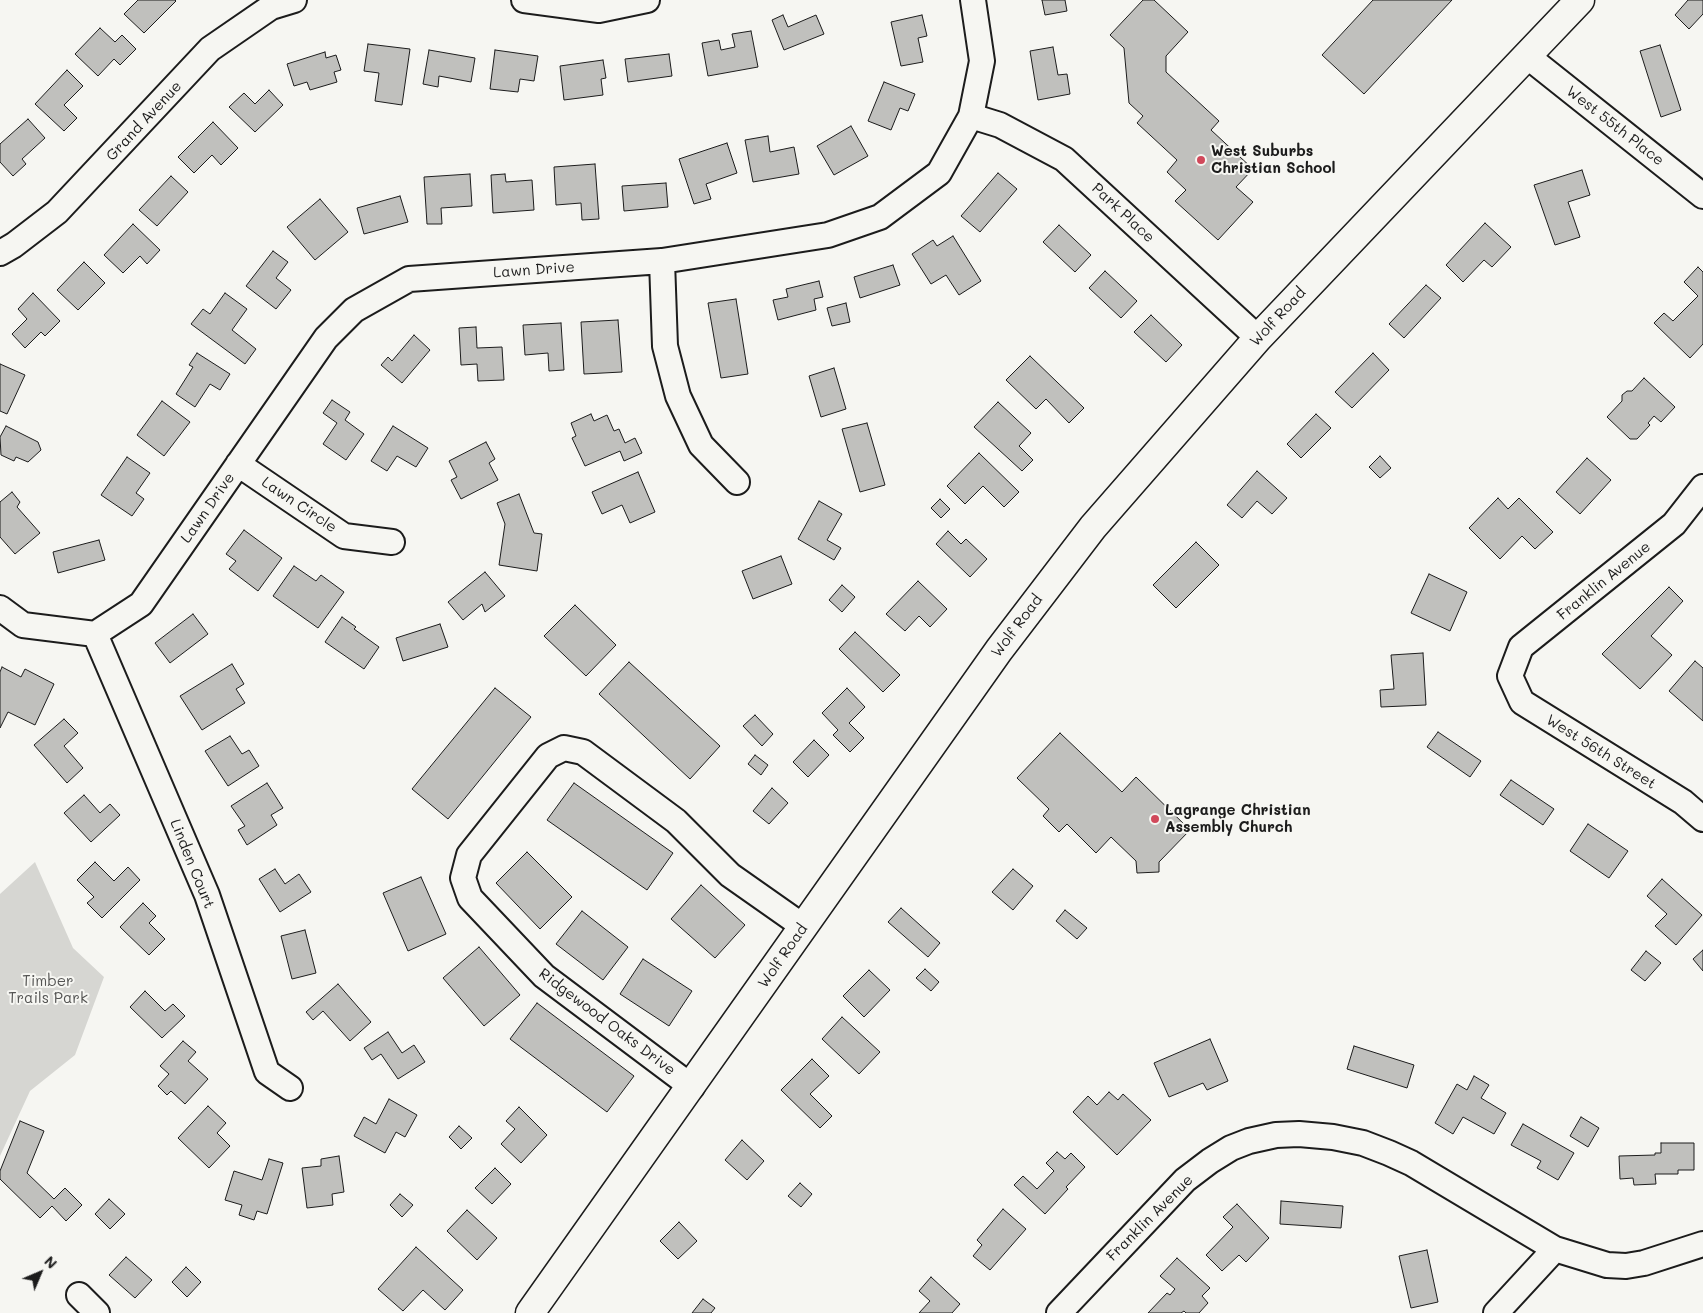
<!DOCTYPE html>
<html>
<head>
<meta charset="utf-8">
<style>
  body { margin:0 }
  #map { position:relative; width:1703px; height:1313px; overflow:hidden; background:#f6f6f2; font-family:Mali,sans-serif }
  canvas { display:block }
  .north { position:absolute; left:15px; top:1248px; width:50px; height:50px; -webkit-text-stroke:4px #f6f6f2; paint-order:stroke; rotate:45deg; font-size:14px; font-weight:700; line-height:20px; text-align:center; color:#1c1c1c }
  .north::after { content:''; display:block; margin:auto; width:18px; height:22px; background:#1c1c1c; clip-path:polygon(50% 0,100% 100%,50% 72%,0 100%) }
</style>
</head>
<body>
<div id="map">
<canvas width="1703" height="1313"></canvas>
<div class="north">N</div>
</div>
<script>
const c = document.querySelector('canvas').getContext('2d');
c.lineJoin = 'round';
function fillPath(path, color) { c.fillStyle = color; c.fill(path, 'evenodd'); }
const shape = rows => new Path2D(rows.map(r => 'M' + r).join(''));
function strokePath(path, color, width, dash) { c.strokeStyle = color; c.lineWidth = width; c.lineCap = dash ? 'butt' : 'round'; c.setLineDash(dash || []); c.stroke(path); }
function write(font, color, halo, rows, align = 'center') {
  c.font = font + ' Mali,sans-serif'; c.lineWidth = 4; c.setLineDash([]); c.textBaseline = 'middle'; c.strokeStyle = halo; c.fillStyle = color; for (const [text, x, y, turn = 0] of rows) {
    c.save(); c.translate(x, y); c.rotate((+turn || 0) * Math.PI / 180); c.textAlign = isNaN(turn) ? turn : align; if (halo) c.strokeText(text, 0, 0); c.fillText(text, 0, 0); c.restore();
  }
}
const green = shape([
  [35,862,73,948,104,977,75,1055,30,1091,0,1156,0,894]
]);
const building = shape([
  [138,0,175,0,176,1,144,33,124,14,138,0],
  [1042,0,1065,0,1067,11,1045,15,1042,0],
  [1143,0,1154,0,1188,32,1166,56,1166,72,1219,121,1211,130,1253,169,1236,187,1253,202,1218,240,1175,201,1186,190,1167,172,1177,160,1137,123,1143,116,1129,103,1124,48,1110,35,1143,0],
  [1373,0,1452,0,1364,94,1322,55,1373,0],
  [1688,0,1703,0,1703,14,1689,29,1675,15,1688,0],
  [783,15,788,27,816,15,824,34,784,50,772,20,783,15],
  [922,15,927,36,918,38,923,62,901,66,891,22,922,15],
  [100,28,115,42,122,35,136,49,120,65,114,59,98,76,75,54,100,28],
  [751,31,758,67,708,76,702,43,719,40,721,50,735,47,732,34,751,31],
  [368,44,410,49,402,105,375,101,379,73,364,71,368,44],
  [1660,45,1681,110,1661,117,1640,51,1660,45],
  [1053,47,1058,75,1067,74,1070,94,1038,100,1030,51,1053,47],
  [429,50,475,58,471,82,439,76,438,87,423,84,429,50],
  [495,50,538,56,534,81,520,79,518,92,490,89,495,50],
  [325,52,326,58,336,55,341,70,334,72,337,82,310,90,307,82,294,86,287,64,325,52],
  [669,54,672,76,628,82,625,59,669,54],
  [603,60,606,78,601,79,603,95,564,100,560,66,603,60],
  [67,70,83,86,64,105,77,118,64,131,35,104,67,70],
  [884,82,915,94,908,111,900,108,891,130,868,121,884,82],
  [269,90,283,105,255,132,229,107,244,93,255,104,269,90],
  [28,119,45,138,22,159,26,164,13,176,0,162,0,144,28,119],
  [213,122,238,148,221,165,212,155,194,173,178,157,213,122],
  [851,126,868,156,834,175,817,146,851,126],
  [768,136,770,152,794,147,799,174,753,182,745,140,768,136],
  [727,143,737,173,706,184,711,199,694,204,679,159,727,143],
  [595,164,599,219,582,220,581,203,556,205,554,167,595,164],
  [1582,170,1590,195,1568,202,1580,237,1555,245,1534,185,1582,170],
  [998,173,1017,189,980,232,961,216,998,173],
  [470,174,472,206,441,208,442,224,427,224,424,177,470,174],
  [505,174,506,182,532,180,534,210,493,213,491,175,505,174],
  [171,176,188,192,157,226,139,210,171,176],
  [666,183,668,207,624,211,622,186,666,183],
  [400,196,408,222,364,234,357,208,400,196],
  [320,199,348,232,315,260,287,227,320,199],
  [1485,223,1511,247,1492,267,1484,260,1463,282,1446,265,1485,223],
  [133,224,160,250,147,264,140,256,123,273,104,255,133,224],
  [1059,225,1091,255,1075,272,1043,242,1059,225],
  [953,236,981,281,959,295,946,275,931,284,912,254,933,240,937,246,953,236],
  [273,251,288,262,276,278,291,290,276,309,246,286,273,251],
  [84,262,105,283,78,310,57,290,84,262],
  [893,265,900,285,860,298,854,277,893,265],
  [1698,267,1703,272,1703,344,1690,358,1654,323,1664,313,1673,321,1698,296,1684,282,1698,267],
  [1105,271,1137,301,1121,318,1089,288,1105,271],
  [819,281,823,297,814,299,816,310,778,320,773,300,788,297,786,289,819,281],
  [1426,285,1441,298,1404,338,1389,324,1426,285],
  [33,293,60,321,45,336,41,332,25,348,12,334,27,319,18,309,33,293],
  [225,293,247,309,232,330,256,349,245,364,191,324,203,309,210,314,225,293],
  [736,299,748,374,721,378,708,303,736,299],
  [846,303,850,322,832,326,827,308,846,303],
  [1151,315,1182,345,1166,362,1134,332,1151,315],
  [618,320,622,372,584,374,581,322,618,320],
  [561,323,564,370,549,371,548,353,525,355,523,325,561,323],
  [476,327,477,348,502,347,504,380,478,381,477,364,461,365,459,328,476,327],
  [414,335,430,350,402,383,381,365,388,357,392,361,414,335],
  [197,353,230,374,220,390,210,384,195,407,176,394,193,367,189,365,197,353],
  [1373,353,1389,370,1352,408,1335,392,1373,353],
  [1030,356,1084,408,1069,423,1046,399,1036,409,1006,380,1030,356],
  [0,364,25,375,7,414,0,411,0,364],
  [834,368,846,409,821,417,809,376,834,368],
  [1644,378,1675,407,1661,422,1654,416,1648,423,1650,425,1637,439,1630,439,1607,417,1622,401,1622,395,1627,391,1632,391,1644,378],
  [332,400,350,412,345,420,364,434,346,460,323,444,337,423,323,413,332,400],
  [162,401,190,422,164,456,137,435,162,401],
  [998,402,1031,433,1019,446,1033,460,1022,471,974,427,998,402],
  [591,414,594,421,607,415,614,431,619,429,625,443,635,438,642,453,624,461,620,451,585,466,572,438,576,436,571,423,591,414],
  [1316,414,1331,428,1301,458,1287,444,1316,414],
  [867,423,885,485,860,492,842,429,867,423],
  [6,426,38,442,41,450,28,462,16,457,14,461,1,455,0,437,6,426],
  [393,426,428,448,416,467,397,456,387,471,371,461,393,426],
  [486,442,495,459,489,463,498,480,461,499,451,480,457,477,449,461,486,442],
  [979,453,1019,492,1004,507,983,486,965,504,947,486,979,453],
  [1380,456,1391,468,1380,478,1369,467,1380,456],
  [127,457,150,473,136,493,144,499,132,516,101,495,127,457],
  [1587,458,1611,480,1580,514,1556,492,1587,458],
  [1257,471,1287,498,1272,514,1257,501,1242,518,1227,505,1257,471],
  [638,472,655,512,630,523,622,505,602,514,592,492,638,472],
  [12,492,20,502,17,507,40,533,15,554,0,537,0,502,12,492],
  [519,494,534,533,542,534,537,571,499,565,505,524,497,503,519,494],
  [1498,498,1508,509,1519,498,1553,532,1535,549,1522,536,1500,559,1469,528,1498,498],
  [940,499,950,509,941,518,931,508,940,499],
  [819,501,842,514,827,540,841,548,834,560,798,539,819,501],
  [244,530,282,558,258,591,229,569,236,561,226,554,244,530],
  [948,531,961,544,966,539,987,559,970,577,936,544,948,531],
  [99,540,105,560,58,573,53,552,99,540],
  [1196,542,1219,565,1176,608,1153,585,1196,542],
  [781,556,792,584,753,599,742,571,781,556],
  [294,566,316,581,321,575,344,592,318,628,273,596,294,566],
  [485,572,505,596,485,612,482,604,463,620,448,602,485,572],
  [1429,574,1467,592,1450,631,1411,613,1429,574],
  [918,581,947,609,930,627,919,616,905,631,886,614,918,581],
  [842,585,855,597,842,612,829,600,842,585],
  [1669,587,1683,601,1651,636,1672,655,1640,689,1602,654,1669,587],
  [575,605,616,645,586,676,544,636,575,605],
  [193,614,208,634,170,663,155,643,193,614],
  [342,617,356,627,354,629,379,647,364,669,325,642,342,617],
  [440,624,448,647,403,661,396,638,440,624],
  [855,632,900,675,883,692,839,649,855,632],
  [1423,653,1426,705,1381,707,1380,690,1394,689,1391,655,1423,653],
  [1695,661,1703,668,1703,721,1669,691,1695,661],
  [629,662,720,746,690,779,599,694,629,662],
  [232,664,244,684,236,689,245,703,202,730,180,696,232,664],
  [2,667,21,677,25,669,54,684,35,725,8,712,0,728,0,672,2,667],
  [495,688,531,717,448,819,412,789,495,688],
  [847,688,865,707,849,723,864,738,850,752,833,735,838,730,822,713,847,688],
  [755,715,773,734,762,746,743,726,755,715],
  [64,719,78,733,64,746,83,768,67,783,34,745,64,719],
  [1438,732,1481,761,1470,777,1427,747,1438,732],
  [1060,733,1122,792,1136,777,1190,830,1159,862,1159,872,1137,873,1136,861,1111,837,1096,853,1067,824,1059,832,1043,816,1049,809,1017,778,1060,733],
  [230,736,242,754,249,750,259,766,228,786,205,751,230,736],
  [814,740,829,755,808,777,793,762,814,740],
  [755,755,768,765,761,775,748,764,755,755],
  [1511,780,1554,809,1543,825,1500,795,1511,780],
  [267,783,283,808,271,815,277,825,247,845,238,830,245,826,231,806,267,783],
  [574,783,673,853,647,890,547,820,574,783],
  [772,788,788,803,769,824,753,811,772,788],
  [84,795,100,813,110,804,120,815,91,842,64,813,84,795],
  [1588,824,1628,851,1609,878,1570,851,1588,824],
  [527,852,572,897,540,929,496,883,527,852],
  [95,862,114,881,128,867,140,880,102,918,87,903,94,897,77,880,95,862],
  [275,869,285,884,299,874,311,892,280,912,259,879,275,869],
  [1013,869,1033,886,1013,910,992,892,1013,869],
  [421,877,446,934,408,951,383,893,421,877],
  [1662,879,1702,915,1676,945,1655,926,1667,914,1647,896,1662,879],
  [701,885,745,925,715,958,671,919,701,885],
  [143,903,156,916,149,923,165,939,149,955,120,927,143,903],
  [901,908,940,943,928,957,888,922,901,908],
  [1065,910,1087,928,1077,939,1056,921,1065,910],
  [582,911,628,947,603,980,556,944,582,911],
  [305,930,316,973,292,979,281,936,305,930],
  [479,947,520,995,484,1026,443,978,479,947],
  [1703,950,1703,971,1693,959,1703,950],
  [1646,951,1661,963,1645,981,1631,970,1646,951],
  [643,959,692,991,669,1026,620,994,643,959],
  [925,969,939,982,931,991,916,978,925,969],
  [869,970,890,990,864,1017,843,996,869,970],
  [338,984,371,1022,350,1041,323,1011,313,1020,306,1012,338,984],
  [145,991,165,1011,173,1004,185,1016,162,1038,130,1007,145,991],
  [537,1003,634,1076,607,1112,510,1039,537,1003],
  [842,1017,880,1052,859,1074,822,1039,842,1017],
  [388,1032,402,1053,414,1045,425,1062,398,1079,381,1054,372,1060,364,1048,388,1032],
  [1210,1039,1228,1081,1207,1090,1203,1083,1169,1097,1154,1063,1210,1039],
  [183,1041,196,1052,188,1061,208,1079,185,1104,171,1091,167,1095,158,1086,169,1074,160,1066,183,1041],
  [1354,1046,1414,1065,1407,1088,1347,1069,1354,1046],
  [812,1059,829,1076,810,1094,832,1116,820,1128,781,1090,812,1059],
  [1474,1076,1489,1085,1481,1098,1506,1113,1494,1134,1463,1117,1453,1134,1435,1123,1457,1084,1467,1090,1474,1076],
  [1109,1092,1118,1100,1123,1094,1151,1120,1117,1155,1073,1112,1088,1096,1097,1105,1109,1092],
  [389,1099,417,1115,405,1137,396,1132,385,1153,354,1136,364,1117,376,1124,389,1099],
  [208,1106,226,1123,217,1133,230,1146,209,1168,178,1138,208,1106],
  [519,1107,547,1135,521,1163,501,1144,515,1129,506,1121,519,1107],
  [1581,1117,1599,1128,1588,1147,1570,1136,1581,1117],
  [20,1121,44,1131,27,1173,54,1199,65,1188,82,1205,66,1221,52,1206,40,1218,0,1179,0,1171,20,1121],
  [1523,1124,1574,1153,1558,1180,1537,1168,1541,1161,1511,1145,1523,1124],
  [459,1126,472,1138,461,1149,449,1137,459,1126],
  [742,1140,764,1161,747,1180,725,1160,742,1140],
  [1661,1143,1694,1143,1694,1170,1678,1170,1678,1174,1655,1174,1656,1184,1634,1185,1633,1178,1620,1179,1619,1156,1655,1155,1655,1153,1661,1153,1661,1143],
  [1057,1152,1065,1159,1071,1153,1085,1167,1066,1187,1068,1189,1045,1214,1014,1185,1023,1176,1037,1189,1054,1171,1046,1163,1057,1152],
  [339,1156,344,1192,332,1194,333,1205,307,1208,302,1168,321,1166,321,1159,339,1156],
  [269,1159,283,1163,267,1214,257,1211,254,1220,239,1215,242,1205,225,1200,234,1171,262,1180,269,1159],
  [495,1168,511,1184,492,1204,475,1188,495,1168],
  [800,1183,812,1194,801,1207,788,1196,800,1183],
  [400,1194,413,1205,402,1217,390,1205,400,1194],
  [109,1199,125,1214,110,1229,95,1214,109,1199],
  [1281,1201,1343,1206,1341,1228,1280,1224,1281,1201],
  [1237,1204,1269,1238,1246,1262,1239,1255,1222,1271,1206,1255,1233,1227,1223,1217,1237,1204],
  [1003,1209,1026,1229,990,1270,973,1256,982,1245,977,1240,1003,1209],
  [467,1210,497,1238,477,1260,447,1231,467,1210],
  [679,1222,697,1241,678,1259,660,1241,679,1222],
  [416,1247,463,1290,445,1310,423,1290,403,1311,378,1289,416,1247],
  [1427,1250,1438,1302,1411,1308,1399,1256,1427,1250],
  [126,1257,152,1280,135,1298,109,1275,126,1257],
  [1177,1258,1210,1288,1202,1296,1208,1303,1199,1313,1186,1313,1184,1311,1181,1313,1148,1313,1167,1293,1170,1295,1175,1289,1160,1276,1177,1258],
  [186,1267,201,1282,187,1297,172,1282,186,1267],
  [931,1277,960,1304,952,1313,919,1313,930,1301,919,1291,931,1277],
  [703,1299,715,1308,711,1313,692,1313,703,1299]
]);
const minor = shape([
  [524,0,599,10,647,0],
  [1527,56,1703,196],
  [971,116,1000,125,1064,159,1258,338],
  [0,253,14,245,57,212,210,49,271,7,294,0],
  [662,261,665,346,678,396,701,445,737,482],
  [238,464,344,536,392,542],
  [1703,487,1674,524,1521,647,1510,676,1522,702,1683,802,1703,819],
  [0,608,23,625,95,634],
  [95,634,141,604,326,338,354,310,409,279,662,261,828,235,880,217,939,173,971,116,982,61,973,0],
  [95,634,207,895,267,1072,290,1088],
  [692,1087,544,976,470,898,463,878,469,855,548,756,564,748,583,752,676,821,730,875,804,927],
  [79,1295,97,1313],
  [1059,1313,1185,1180,1210,1161,1231,1148,1249,1141,1276,1135,1299,1134,1333,1137,1363,1143,1389,1153,1411,1163,1555,1249,1607,1265,1626,1266,1644,1263,1703,1244],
  [1496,1313,1555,1249]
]);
const major = shape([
  [530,1313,999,650,1093,527,1258,338,1580,0]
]);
const markers = [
  [1201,160,5,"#d1495b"],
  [1155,819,5,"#d1495b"]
];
const streetNames = [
  ["Grand Avenue",144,121,-47],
  ["West 55th Place",1615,126,38],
  ["Park Place",1123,213,43],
  ["Lawn Drive",534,270,-4],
  ["Wolf Road",1278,317,-47],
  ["Lawn Circle",299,505,34],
  ["Lawn Drive",208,508,-55],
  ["Franklin Avenue",1604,581,-39],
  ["Wolf Road",1017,626,-53],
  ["West 56th Street",1601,752,32],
  ["Linden Court",192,864,68],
  ["Wolf Road",783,956,-55],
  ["Ridgewood Oaks Drive",607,1022,37],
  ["Franklin Avenue",1150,1218,-45]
];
const poiNames = [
  ["West Suburbs",1211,151],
  ["Christian School",1211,168],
  ["Lagrange Christian",1165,810],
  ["Assembly Church",1165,827]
];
const parkNames = [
  ["Timber",48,981],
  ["Trails Park",48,998]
];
fillPath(green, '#d6d6d2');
fillPath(building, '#c0c0bd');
strokePath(building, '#1c1c1c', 1);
strokePath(minor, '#1c1c1c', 28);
strokePath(major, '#1c1c1c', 31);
strokePath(minor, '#f6f6f2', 24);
strokePath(major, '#f6f6f2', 28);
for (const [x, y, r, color] of markers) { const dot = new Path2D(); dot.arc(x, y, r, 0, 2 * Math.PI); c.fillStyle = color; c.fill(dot); strokePath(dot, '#f6f6f2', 2); }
write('15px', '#1c1c1c', '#f6f6f2', streetNames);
write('bold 15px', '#1c1c1c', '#f6f6f2', poiNames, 'left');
write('15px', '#545453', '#f6f6f2', parkNames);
</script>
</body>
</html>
